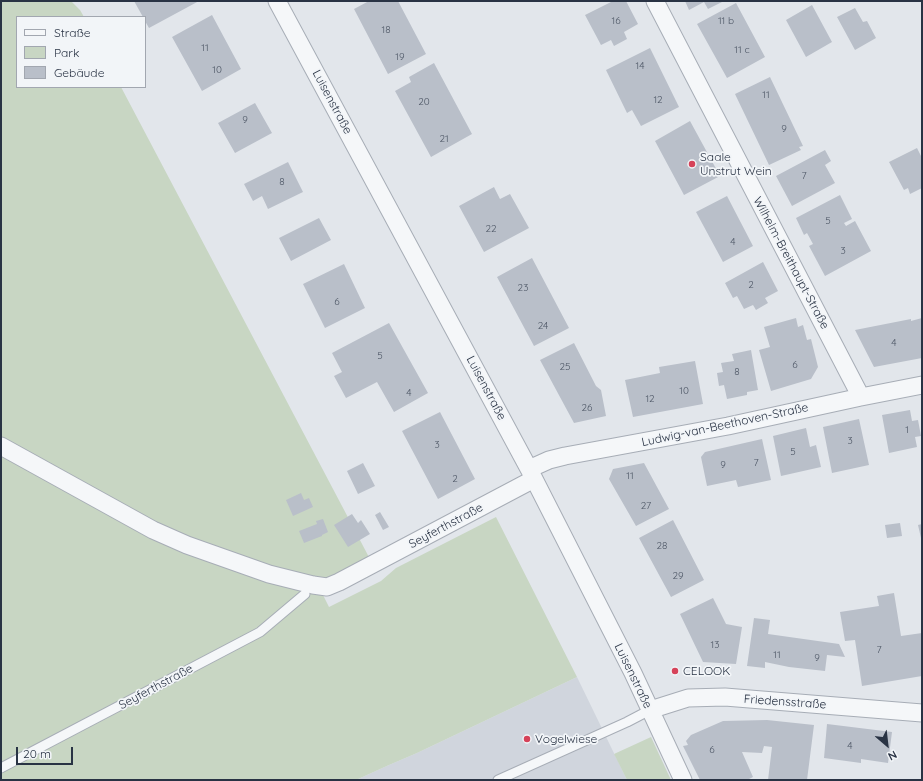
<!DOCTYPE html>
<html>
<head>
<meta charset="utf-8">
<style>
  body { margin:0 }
  #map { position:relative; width:923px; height:781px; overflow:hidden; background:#e2e6eb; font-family:Quicksand,sans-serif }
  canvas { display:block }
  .frame { position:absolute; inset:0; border:2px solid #293344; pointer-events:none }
  .legend { position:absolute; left:16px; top:16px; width:130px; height:72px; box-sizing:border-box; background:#f2f5f8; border:1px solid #a2a7b0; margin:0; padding:5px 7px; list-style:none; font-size:12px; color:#293344 }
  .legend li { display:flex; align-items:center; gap:8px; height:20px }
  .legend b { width:20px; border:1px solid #a2a7b0 }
  .north { position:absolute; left:867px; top:725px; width:40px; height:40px; -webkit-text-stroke:3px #f2f5f8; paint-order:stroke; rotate:152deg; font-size:11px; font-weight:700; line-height:16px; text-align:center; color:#293344 }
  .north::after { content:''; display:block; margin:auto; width:14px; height:18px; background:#293344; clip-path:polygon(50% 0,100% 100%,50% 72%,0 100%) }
  .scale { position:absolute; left:16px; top:747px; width:57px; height:18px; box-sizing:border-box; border:2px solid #293344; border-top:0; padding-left:5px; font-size:12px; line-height:14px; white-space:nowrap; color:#293344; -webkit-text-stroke:3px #f2f5f8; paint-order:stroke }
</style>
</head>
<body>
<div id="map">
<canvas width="923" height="781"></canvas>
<div class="frame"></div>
<ul class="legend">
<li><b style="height:5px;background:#f5f7f9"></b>Straße</li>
<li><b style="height:11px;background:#c8d6c3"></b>Park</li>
<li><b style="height:11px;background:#b9bfc9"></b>Gebäude</li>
</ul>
<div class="north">N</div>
<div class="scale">20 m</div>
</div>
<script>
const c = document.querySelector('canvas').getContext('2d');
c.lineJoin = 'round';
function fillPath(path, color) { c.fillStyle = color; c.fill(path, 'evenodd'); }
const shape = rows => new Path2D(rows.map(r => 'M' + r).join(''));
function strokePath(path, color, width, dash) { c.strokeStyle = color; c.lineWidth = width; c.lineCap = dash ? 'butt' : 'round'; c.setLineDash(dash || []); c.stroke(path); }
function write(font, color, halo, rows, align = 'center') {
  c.font = font + ' Quicksand,sans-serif'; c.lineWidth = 3.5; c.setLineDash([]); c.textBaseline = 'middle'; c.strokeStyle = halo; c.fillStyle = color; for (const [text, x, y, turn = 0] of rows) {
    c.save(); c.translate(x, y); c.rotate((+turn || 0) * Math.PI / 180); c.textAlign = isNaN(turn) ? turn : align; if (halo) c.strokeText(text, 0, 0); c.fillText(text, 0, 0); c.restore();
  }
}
const built = shape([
  [577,677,627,780,356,780,389,765,417,753]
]);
const green = shape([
  [1,1,71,1,80,10,84,17,17,17,17,87,121,87,371,561,319,587,329,607,381,581,396,568,496,517,577,677,417,753,389,765,356,780,1,780],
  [651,737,671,780,627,780,614,754]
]);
const building = shape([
  [134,1,199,1,149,28,145,21,145,17,143,17],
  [369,1,398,1,426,54,388,74,354,9],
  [613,1,626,1,638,24,624,32,627,39,614,46,611,40,601,45,585,15],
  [685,1,724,1,708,9,704,2,689,10],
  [736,3,765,57,727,78,697,24],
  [812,5,832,42,806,57,786,20],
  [855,8,863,22,867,21,876,38,855,50,837,17],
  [212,15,241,69,202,91,172,37],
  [650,48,679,107,641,126,632,110,627,113,606,70],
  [434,63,472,134,431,157,395,91,411,82,409,77],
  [770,77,803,146,799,147,801,150,769,165,735,94],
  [255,103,272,133,235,153,218,123],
  [690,121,720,176,684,195,655,141],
  [917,148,922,158,922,188,910,194,908,188,904,190,889,162],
  [825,150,831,161,825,165,835,183,792,206,776,176],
  [288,162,303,192,268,209,262,196,253,201,244,184],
  [494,187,500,199,510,194,529,228,484,252,459,206],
  [840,195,852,219,844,223,846,226,855,221,871,251,825,276,809,246,813,244,807,233,804,235,796,218],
  [727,196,753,246,723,262,696,212],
  [319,218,331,240,291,261,279,238],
  [532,258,569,328,534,346,497,277],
  [763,262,778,291,765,298,768,303,756,310,753,305,744,309,737,296,733,298,725,283],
  [344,264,365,308,325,328,303,284],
  [796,318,798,327,803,325,807,340,811,339,818,367,811,379,771,391,759,350,770,347,764,327],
  [922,318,922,358,874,367,855,330,911,319,911,321],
  [389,323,428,393,394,412,377,382,346,398,334,376,342,372,332,353],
  [574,343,596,386,601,390,606,416,574,423,540,360],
  [751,350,758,390,747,392,747,395,727,399,724,385,719,386,717,373,723,372,721,363,734,361,732,354],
  [695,361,703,404,633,417,625,380,660,373,659,367],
  [910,410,912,421,918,420,921,436,915,437,917,447,889,453,882,415],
  [440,412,475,479,438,499,402,431],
  [859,419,869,465,832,473,823,427],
  [806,428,810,447,816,445,821,467,781,476,773,436],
  [762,439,771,480,738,487,736,480,707,486,701,457,705,452],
  [363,463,375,486,358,494,347,471],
  [644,463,669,509,636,526,609,479,613,469],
  [301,493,304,500,309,498,313,507,293,516,286,500],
  [380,512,389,527,383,530,375,515],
  [352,514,358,523,361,520,370,534,348,547,334,525],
  [323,519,328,532,322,535,322,536,304,543,299,531,317,524,316,521],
  [673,520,704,580,671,597,639,538],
  [900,523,902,536,887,538,885,525],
  [922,524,922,538,921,538,918,525],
  [894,593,901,636,922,633,922,676,862,686,855,640,845,641,840,612,879,606,877,596],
  [713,598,726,624,742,627,736,664,703,662,680,614],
  [754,618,770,620,768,634,839,644,845,657,827,655,825,671,789,667,765,662,765,668,747,666],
  [767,720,814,725,807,780,768,780,772,747,764,746,762,753,742,752,753,777,747,780,700,780,683,746,688,745,686,741,691,735,723,721],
  [827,724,892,732,888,763,861,759,861,763,824,758]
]);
const service = shape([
  [1,768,260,632,305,594],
  [498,780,627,722,650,710]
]);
const minor = shape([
  [277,1,529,469,633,673,683,780],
  [655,1,861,397],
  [1,446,153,530,187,545,269,574,313,585,327,587,339,582,534,479],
  [529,469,549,460,565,456,728,426,861,397,922,385],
  [650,710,688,698,725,697,922,713]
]);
const markers = [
  [692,164,4,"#d64259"],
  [675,671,4,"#d64259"],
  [527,739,4,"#d64259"]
];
const numberNames = [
  ["16",616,21],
  ["11 b",726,21],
  ["18",386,30],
  ["11",205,48],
  ["11 c",742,50],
  ["19",400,57],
  ["14",640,66],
  ["10",217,70],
  ["11",766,95],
  ["12",658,100],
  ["20",424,102],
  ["9",245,120],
  ["9",784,129],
  ["21",444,139],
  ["7",804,176],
  ["8",282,182],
  ["5",828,221],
  ["22",491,229],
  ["4",733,242],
  ["3",843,251],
  ["2",751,285],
  ["23",523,288],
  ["6",337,302],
  ["24",543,326],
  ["4",894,343],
  ["5",380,356],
  ["6",795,365],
  ["25",565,367],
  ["8",737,372],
  ["10",684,391],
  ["4",409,393],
  ["12",650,399],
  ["26",587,408],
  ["1",907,430],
  ["3",850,441],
  ["3",437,445],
  ["5",793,452],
  ["7",756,463],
  ["9",723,465],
  ["11",630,476],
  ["2",455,479],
  ["27",646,506],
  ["28",662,546],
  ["29",678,576],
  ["13",715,645],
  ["7",879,650],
  ["11",777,655],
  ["9",817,658],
  ["4",850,746],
  ["6",712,750]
];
const streetNames = [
  ["Luisenstraße",332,102,62],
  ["Wilhelm-Breithaupt-Straße",791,263,62],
  ["Luisenstraße",486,388,62],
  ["Ludwig-van-Beethoven-Straße",725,425,-12],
  ["Seyferthstraße",446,526,-28],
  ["Luisenstraße",633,676,64],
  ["Seyferthstraße",156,687,-28],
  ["Friedensstraße",785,702,4]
];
const poiNames = [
  ["Saale",700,157],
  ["Unstrut Wein",700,171],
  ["CELOOK",683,671],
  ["Vogelwiese",535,739]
];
fillPath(built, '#d0d5dd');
fillPath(green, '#c8d6c3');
fillPath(building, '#b9bfc9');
strokePath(service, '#a7adb6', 11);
strokePath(minor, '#a7adb6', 19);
strokePath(service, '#f5f7f9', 9);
strokePath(minor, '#f5f7f9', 17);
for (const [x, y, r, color] of markers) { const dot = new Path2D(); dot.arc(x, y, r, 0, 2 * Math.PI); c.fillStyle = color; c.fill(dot); strokePath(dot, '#f2f5f8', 1.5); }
write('10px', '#4d5665', null, numberNames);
write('12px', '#293344', '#f2f5f8', streetNames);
write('12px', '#293344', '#f2f5f8', poiNames, 'left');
</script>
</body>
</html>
